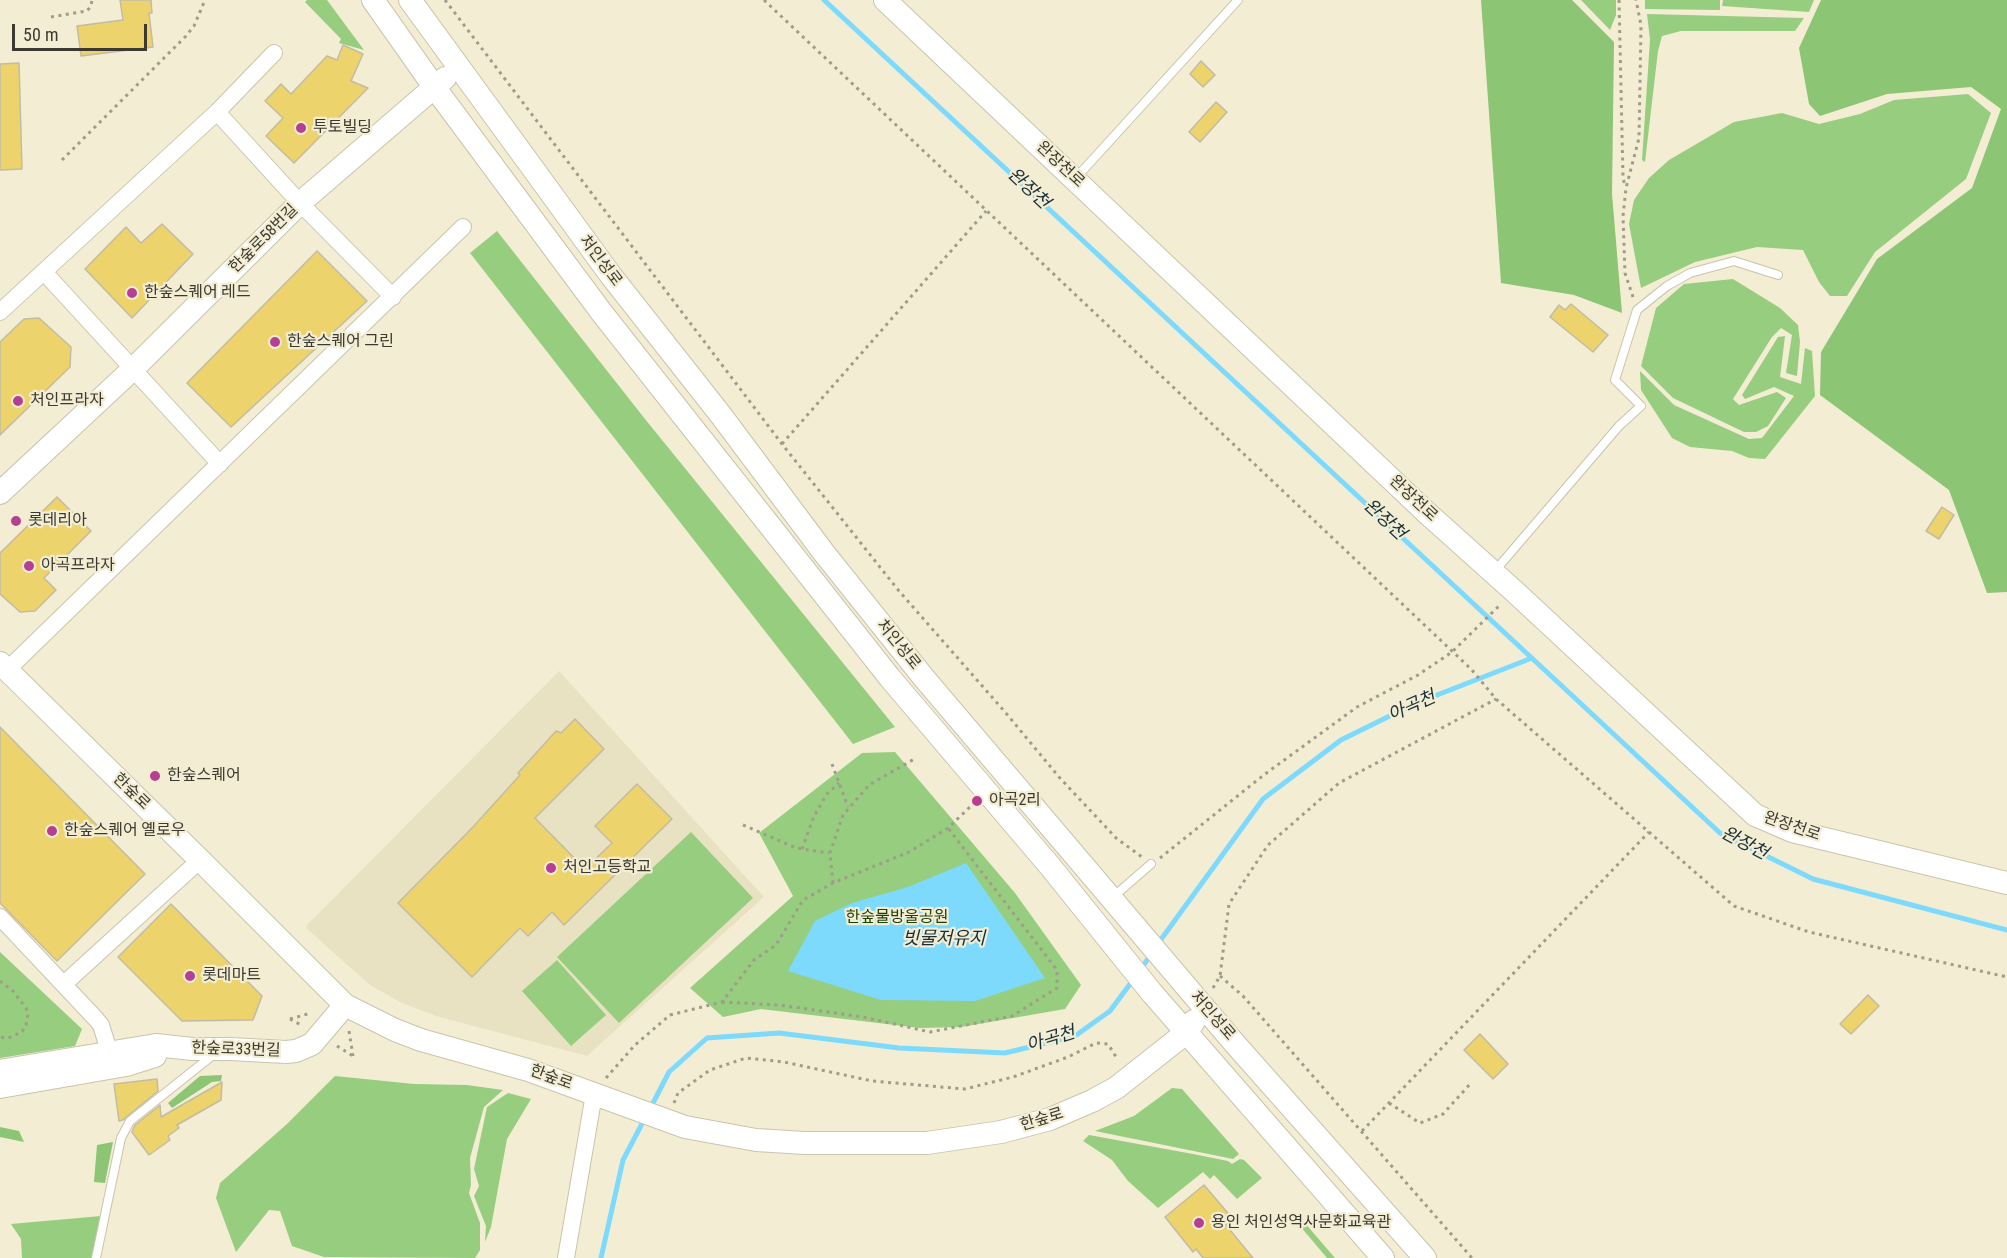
<!DOCTYPE html>
<html>
<head>
<meta charset="utf-8">
<style>
  body { margin:0 }
  #map { position:relative; width:2007px; height:1258px; overflow:hidden; background:#f3edd4; font-family:"Roboto Condensed",sans-serif }
  canvas { display:block }
  .scale { position:absolute; left:12px; top:24px; width:135px; height:27px; box-sizing:border-box; border:3px solid #3c3a30; border-top:0; padding-left:8px; font-size:18px; line-height:21px; white-space:nowrap; color:#3c3a30; -webkit-text-stroke:4px #f3edd4; paint-order:stroke }
</style>
</head>
<body>
<div id="map">
<canvas width="2007" height="1258"></canvas>
<div class="scale">50 m</div>
</div>
<script>
const c = document.querySelector('canvas').getContext('2d');
c.lineJoin = 'round';
function fillPath(path, color) { c.fillStyle = color; c.fill(path, 'evenodd'); }
const shape = rows => new Path2D(rows.map(r => 'M' + r).join(''));
function strokePath(path, color, width, dash) { c.strokeStyle = color; c.lineWidth = width; c.lineCap = dash ? 'butt' : 'round'; c.setLineDash(dash || []); c.stroke(path); }
function write(font, color, halo, rows, align = 'center') {
  c.font = font + ' "Roboto Condensed","Noto Sans KR",sans-serif'; c.lineWidth = 4.5; c.setLineDash([]); c.textBaseline = 'middle'; c.strokeStyle = halo; c.fillStyle = color; for (const [text, x, y, turn = 0] of rows) {
    c.save(); c.translate(x, y); c.rotate((+turn || 0) * Math.PI / 180); c.textAlign = isNaN(turn) ? turn : align; if (halo) c.strokeText(text, 0, 0); c.fillText(text, 0, 0); c.restore();
  }
}
const built = shape([
  [559,671,764,897,587,1056,436,1016,400,1002,370,985,306,928,308,924]
]);
const green = shape([
  [307,0,327,0,364,50,339,43,341,39,305,2],
  [1581,0,1616,0,1616,15,1610,30],
  [1645,0,1720,0,1720,10,1645,9],
  [1723,0,1814,0,1809,12,1722,6],
  [1647,14,1804,18,1795,31,1681,31,1662,36,1658,51,1645,162,1642,160,1650,40],
  [1968,94,1991,113,1966,179,1875,252,1847,296,1830,296,1819,282,1803,250,1757,247,1695,262,1641,288,1629,224,1634,200,1649,178,1669,160,1734,122,1782,113,1819,124,1860,114,1894,100],
  [497,231,645,419,895,727,853,744,470,253],
  [1733,279,1780,308,1798,325,1800,342,1797,376,1786,373,1792,335,1781,328,1772,337,1733,399,1739,405,1777,392,1786,398,1768,426,1756,432,1744,432,1673,398,1641,366,1656,308,1684,284],
  [1785,336,1780,377,1801,384,1805,348,1812,351,1815,396,1765,459,1749,458,1732,451,1690,447,1672,438,1641,390,1640,371,1674,405,1749,439,1762,438,1794,396,1774,387,1745,399,1742,395,1778,337],
  [895,752,1015,893,1081,985,1065,1009,961,1027,920,1028,761,1009,723,1017,690,988,793,896,759,833,862,753],
  [691,832,753,898,619,1023,557,957],
  [0,952,82,1029,75,1046,0,1058],
  [557,960,606,1015,571,1046,522,991],
  [335,1076,414,1084,467,1085,503,1090,484,1107,470,1158,471,1185,469,1193,480,1223,480,1250,475,1258,324,1257,292,1246,280,1211,269,1210,236,1252,216,1198,220,1183,287,1124],
  [1172,1088,1182,1089,1239,1154,1233,1159,1095,1131,1134,1116],
  [508,1093,531,1099,507,1139,491,1227,485,1242,486,1226,474,1196,479,1186,474,1169,487,1107],
  [1089,1135,1193,1154,1228,1161,1232,1164,1240,1159,1244,1160,1262,1178,1237,1199,1214,1175,1210,1179,1203,1172,1158,1208,1128,1181,1112,1160,1083,1141],
  [101,1216,92,1258,22,1258,21,1239,11,1224],
  [1304,1222,1335,1258,1327,1258,1300,1226]
]);
const forest = shape([
  [1481,0,1572,0,1614,42,1612,194,1622,313,1574,295,1501,283],
  [1821,0,2007,0,2007,592,1987,593,1949,490,1820,395,1821,352,1877,259,1972,188,2001,109,1971,87,1887,94,1820,116,1809,104,1799,48],
  [222,1075,221,1081,212,1082,172,1108,168,1103,200,1076],
  [0,1127,19,1131,24,1142,0,1137],
  [113,1142,105,1183,94,1182,97,1145]
]);
const water = shape([
  [966,863,1045,978,975,1001,881,1000,788,971,815,921,852,903,908,887]
]);
const stream = shape([
  [824,0,1720,833,1813,879,2007,930],
  [1157,945,1263,799,1341,740,1414,704,1532,658],
  [1140,970,1152,953],
  [650,1109,669,1072,707,1038,779,1033,899,1048,1005,1053,1075,1036,1110,1011,1133,980],
  [601,1258,623,1160,645,1118]
]);
const building = shape([
  [120,0,151,0,152,13,149,13,153,47,81,56,77,26,123,20,120,0],
  [343,45,363,54,351,81,368,88,294,163,266,136,283,118,265,101,281,84,291,94,327,56,337,60,343,45],
  [1201,61,1215,75,1203,87,1190,74,1201,61],
  [19,63,22,169,0,170,0,64,19,63],
  [1216,102,1227,112,1200,142,1189,132,1216,102],
  [162,224,193,254,132,318,85,269,126,227,141,243,162,224],
  [317,251,367,301,231,427,187,383,317,251],
  [1571,304,1608,335,1593,352,1550,317,1559,305,1565,310,1571,304],
  [39,318,71,347,70,367,0,435,0,342,24,319,39,318],
  [57,497,91,531,44,578,56,590,35,611,20,612,0,594,0,553,57,497],
  [1942,507,1954,515,1939,539,1926,531,1942,507],
  [575,719,604,749,535,818,585,869,612,843,595,826,637,784,672,819,564,925,552,912,528,936,520,928,472,977,398,903,473,827,520,775,518,773,556,731,561,733,575,719],
  [0,727,145,874,57,961,0,903,0,727],
  [171,904,262,996,253,1020,182,1021,118,957,171,904],
  [1868,995,1879,1006,1851,1034,1840,1024,1868,995],
  [1480,1034,1508,1064,1493,1079,1464,1050,1480,1034],
  [157,1079,158,1091,123,1120,119,1121,114,1084,157,1079],
  [222,1082,221,1100,177,1125,179,1128,168,1136,170,1140,149,1155,132,1132,135,1125,160,1105,161,1117,222,1082],
  [1204,1185,1233,1219,1226,1225,1253,1258,1203,1258,1196,1249,1193,1252,1165,1217,1204,1185]
]);
const path = shape([
  [445,0,782,444,899,591,1005,712,1059,777,1116,838,1142,857],
  [764,0,1471,669,1496,699,1734,906,1809,932,2007,977],
  [1619,0,1623,177,1625,187],
  [51,17,87,11,91,6,92,0],
  [62,160,186,36,194,26,205,0],
  [1633,297,1625,273,1623,216,1626,188,1639,138,1641,25,1636,0],
  [782,444,986,211],
  [832,764,848,807],
  [743,825,796,848,829,853],
  [802,849,814,816,827,794,839,783],
  [1160,858,1265,774,1357,707,1418,675,1452,652,1500,605],
  [833,883,830,853,843,815,869,785,916,758],
  [1220,976,1243,996,1472,1258],
  [0,981,13,991,26,1008,28,1014,26,1025,22,1032,8,1038,0,1037],
  [1213,988,1220,976,1229,904,1268,845,1339,783,1496,699],
  [722,1002,779,1005,863,1017,930,1032,1012,1016,1057,988,1057,970,948,828],
  [290,1019,311,1013],
  [290,1019,303,1026],
  [349,1031,353,1056],
  [337,1046,353,1056],
  [606,1078,635,1045,670,1015,722,1002,754,960,776,945,803,900,833,883,909,852,948,828,973,804],
  [674,1103,678,1093,710,1070,746,1058,784,1062,872,1081,965,1089,1013,1077,1068,1057,1096,1043,1108,1044,1118,1060],
  [1389,1103,1420,1123,1443,1114,1471,1083],
  [1362,1131,1649,832]
]);
const lane = shape([
  [1075,179,1238,0],
  [1494,572,1619,426,1641,406,1615,380,1637,310,1667,286,1690,273,1734,261,1778,275],
  [1113,897,1151,864],
  [96,1258,121,1138,130,1121,213,1055]
]);
const street = shape([
  [217,112,300,203,393,297],
  [44,272,220,464],
  [0,312,217,112,274,53],
  [7,670,463,227],
  [0,917,96,1019,101,1025,109,1051],
  [64,984,200,860],
  [566,1258,594,1094]
]);
const secondary = shape([
  [373,0,435,88,602,313,890,678,1049,865,1152,993,1383,1258],
  [410,0,612,277,720,414,824,553,924,678,1236,1045,1425,1258],
  [885,0,1427,513,1514,591,1755,815,1792,831,2007,883],
  [0,493,134,368,300,203,445,78],
  [0,663,200,860,345,1005,395,1030,421,1040,528,1070,685,1127,756,1140,805,1143,927,1143,1001,1132,1050,1119,1092,1101,1116,1088,1187,1032,1194,1021],
  [0,1071,156,1045,192,1049,230,1049,286,1052,296,1051,312,1044,345,1005],
  [0,1087,126,1065,155,1056]
]);
const markers = [
  [301,128,6,"#b73f93"],
  [132,293,6,"#b73f93"],
  [275,342,6,"#b73f93"],
  [18,401,6,"#b73f93"],
  [16,521,6,"#b73f93"],
  [29,566,6,"#b73f93"],
  [155,776,6,"#b73f93"],
  [977,801,6,"#b73f93"],
  [52,831,6,"#b73f93"],
  [551,868,6,"#b73f93"],
  [190,976,6,"#b73f93"],
  [1199,1223,6,"#b73f93"]
];
const poiNames = [
  ["투토빌딩",313,128],
  ["한숲스퀘어 레드",144,293],
  ["한숲스퀘어 그린",287,342],
  ["처인프라자",30,401],
  ["롯데리아",28,521],
  ["아곡프라자",41,566],
  ["한숲스퀘어",167,776],
  ["아곡2리",989,801],
  ["한숲스퀘어 옐로우",64,831],
  ["처인고등학교",563,868],
  ["롯데마트",202,976],
  ["용인 처인성역사문화교육관",1211,1223]
];
const streetNames = [
  ["완장천로",1060,165,43],
  ["한숲로58번길",264,239,-45],
  ["처인성로",600,261,53],
  ["완장천로",1413,499,43],
  ["처인성로",898,645,51],
  ["한숲로",131,792,44],
  ["완장천로",1792,827,19],
  ["처인성로",1212,1016,49],
  ["한숲로33번길",236,1050,2],
  ["한숲로",551,1078,20],
  ["한숲로",1042,1120,-17]
];
const parkNames = [
  ["한숲물방울공원",897,918]
];
const waterNames = [
  ["완장천",1028,189,43],
  ["완장천",1384,520,43],
  ["아곡천",1412,707,-24],
  ["완장천",1744,844,28],
  ["빗물저유지",944,939],
  ["아곡천",1051,1040,-17]
];
fillPath(built, '#e9e2c2');
fillPath(green, '#97cd7f');
fillPath(forest, '#8cc573');
fillPath(water, '#7ddafd');
strokePath(stream, '#7ddafd', 5);
fillPath(building, '#ecd36c');
strokePath(building, '#c2bca5', 1.5);
strokePath(lane, '#cac4ac', 10);
strokePath(street, '#cac4ac', 18);
strokePath(secondary, '#cac4ac', 24);
strokePath(path, '#a09c8a', 3, [3, 4.5]);
strokePath(lane, '#fff', 8);
strokePath(street, '#fff', 16);
strokePath(secondary, '#fff', 22);
for (const [x, y, r, color] of markers) { const dot = new Path2D(); dot.arc(x, y, r, 0, 2 * Math.PI); c.fillStyle = color; c.fill(dot); strokePath(dot, '#f3edd4', 2); }
write('16px', '#3c3a30', '#f3edd4', poiNames, 'left');
write('16px', '#3c3a30', '#f3edd4', streetNames);
write('16px', '#1b3f04', '#f3edd4', parkNames);
write('italic 18px', '#192f37', '#f3edd4', waterNames);
</script>
</body>
</html>
